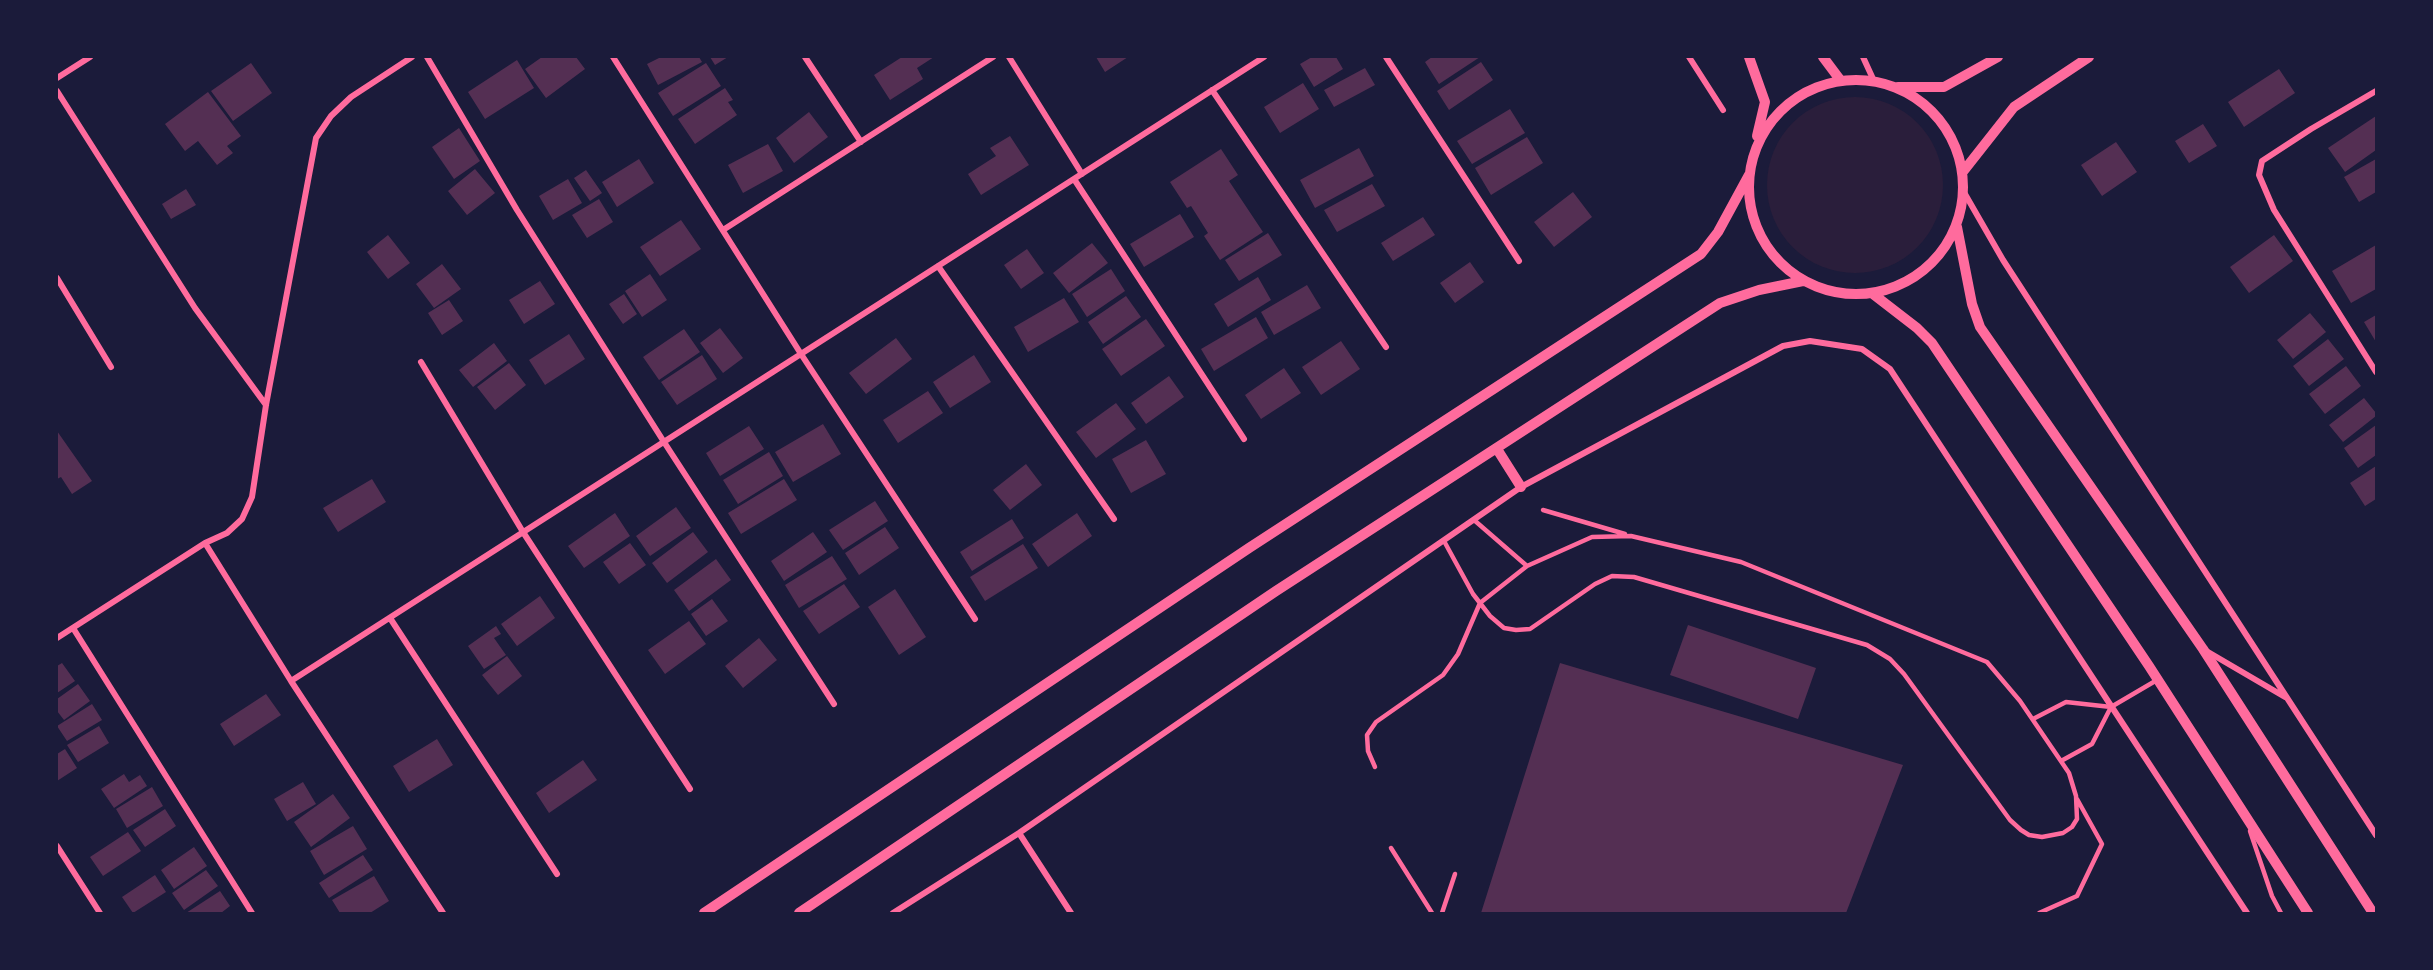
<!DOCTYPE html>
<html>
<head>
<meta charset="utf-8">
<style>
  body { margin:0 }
  #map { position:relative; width:2433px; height:970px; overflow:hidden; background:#1b1b3a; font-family:"PT Sans Narrow",sans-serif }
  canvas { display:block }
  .frame { position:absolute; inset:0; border:58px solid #1b1b3a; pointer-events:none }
</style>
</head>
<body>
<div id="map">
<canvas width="2433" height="970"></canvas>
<div class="frame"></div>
</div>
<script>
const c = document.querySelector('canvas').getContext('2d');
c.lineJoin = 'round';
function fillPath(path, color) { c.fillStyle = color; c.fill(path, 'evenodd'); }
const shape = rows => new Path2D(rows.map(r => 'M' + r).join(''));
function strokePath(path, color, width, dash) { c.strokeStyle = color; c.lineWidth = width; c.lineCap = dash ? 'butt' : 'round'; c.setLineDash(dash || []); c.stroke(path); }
const green = shape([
  '1767 185a88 88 0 1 1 176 0a88 88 0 1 1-176 0Z'
]);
const building = shape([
  [542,57,576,57,585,69,546,98,525,69],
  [661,57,699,57,702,62,658,85,647,64],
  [710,57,728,57,715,65],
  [902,57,934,57,917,68,923,79,890,100,874,75],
  [1096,57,1128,57,1105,72],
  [1312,57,1336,57,1343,69,1314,87,1300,64],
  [1432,57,1480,57,1439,84,1425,62],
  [517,60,534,88,485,119,468,92],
  [1481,62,1493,80,1449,110,1437,91],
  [251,63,272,93,233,121,211,91],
  [706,63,721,86,673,116,658,93],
  [1365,68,1375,85,1334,107,1324,90],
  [2279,69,2295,93,2244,127,2228,102],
  [1303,83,1319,109,1280,133,1264,107],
  [725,88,733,100,728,102,737,115,695,144,678,119],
  [208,92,241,136,227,146,233,153,217,165,198,141,185,151,165,124],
  [1510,109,1525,133,1472,164,1457,141],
  [809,112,828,137,794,163,776,138],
  [2376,116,2376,150,2345,172,2328,148],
  [2203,124,2217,146,2189,163,2175,141],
  [459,128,480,161,454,179,432,147],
  [1010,136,1029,165,981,195,968,174,996,156,990,148],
  [1527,137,1543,163,1491,195,1475,168],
  [2116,142,2137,172,2102,196,2081,165],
  [768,144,783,171,743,193,728,165],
  [1359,148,1374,176,1315,208,1300,180],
  [1221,149,1238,175,1229,181,1263,232,1220,260,1204,236,1208,233,1191,206,1187,208,1170,182],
  [639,159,654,183,617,207,602,182],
  [2376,159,2376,192,2359,202,2344,177],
  [475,169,495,193,467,215,448,191],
  [586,170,602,193,590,201,574,178],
  [568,179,582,203,553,220,539,196],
  [1372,184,1385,206,1337,232,1324,210],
  [186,189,196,205,171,219,162,204],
  [1573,192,1592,217,1554,247,1534,222],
  [599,199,613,222,587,238,572,215],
  [1180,214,1194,237,1144,267,1130,244],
  [1423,217,1435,235,1393,261,1381,243],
  [681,220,701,249,660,276,640,247],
  [1268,233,1282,255,1239,281,1225,260],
  [388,235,410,263,388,279,367,252],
  [2274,235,2293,261,2249,293,2230,267],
  [1092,243,1108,263,1069,293,1053,273],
  [2376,245,2376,289,2351,303,2332,271],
  [1027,249,1044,273,1021,289,1004,265],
  [1470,262,1484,282,1455,303,1440,283],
  [442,264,461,289,434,308,416,284],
  [1111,269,1125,291,1087,317,1072,294],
  [650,274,667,300,642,317,625,291],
  [1258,277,1271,300,1228,327,1214,304],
  [540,281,555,304,524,324,509,300],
  [1307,285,1321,308,1274,335,1261,312],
  [624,294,637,314,623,324,609,304],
  [1126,296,1141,317,1103,344,1088,322],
  [1064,298,1079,322,1028,352,1014,327],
  [449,300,463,321,442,335,428,313],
  [2310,313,2326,332,2293,359,2277,340],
  [2376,315,2376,342,2364,322],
  [1256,317,1268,338,1214,371,1201,349],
  [1146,319,1165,346,1121,376,1102,349],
  [720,328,743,358,723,373,700,343],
  [684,329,700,352,659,380,643,357],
  [569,334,585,359,545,385,529,360],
  [896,338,912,359,866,394,849,373],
  [2328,339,2344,359,2309,386,2293,366],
  [1341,341,1360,369,1321,395,1302,367],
  [494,343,507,361,473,387,459,370],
  [702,355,717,379,677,405,661,382],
  [974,355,991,382,950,408,933,382],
  [509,363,526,385,495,410,477,387],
  [2346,366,2361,386,2325,414,2309,394],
  [1284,368,1301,393,1261,419,1245,395],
  [1169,376,1184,397,1146,424,1131,403],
  [928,391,943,413,898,443,883,420],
  [2364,398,2376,413,2376,416,2343,442,2329,425],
  [1116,403,1136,429,1096,458,1076,432],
  [823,424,841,454,793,482,775,452],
  [2376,425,2376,455,2358,468,2344,448],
  [749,426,764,449,720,476,706,453],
  [57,431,92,481,72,494,61,477,57,479],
  [1146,440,1166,474,1131,493,1112,459],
  [769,452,783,476,738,504,723,480],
  [1026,464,1042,485,1010,510,993,490],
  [2376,466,2376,499,2365,506,2350,483],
  [372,479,386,502,338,532,323,508],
  [784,479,797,500,741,534,728,513],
  [875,501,888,521,843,550,829,530],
  [676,507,691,528,650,556,636,536],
  [615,513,630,536,584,568,568,546],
  [1077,513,1092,536,1048,567,1032,544],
  [1012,519,1024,538,972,571,960,552],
  [885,527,899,548,859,575,845,553],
  [693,532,708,552,667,583,652,563],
  [813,532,827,552,784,581,771,561],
  [630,543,646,565,619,584,603,562],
  [1023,544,1038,568,985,601,970,577],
  [832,556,847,579,799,608,785,585],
  [716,559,731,580,689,611,674,590],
  [844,584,860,607,819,634,803,611],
  [895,589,926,637,899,655,868,607],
  [540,596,555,618,517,646,501,624],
  [712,599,728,621,706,636,691,614],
  [689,621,706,644,665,674,648,650],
  [1688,625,1816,668,1798,719,1670,675],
  [496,626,501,634,494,638,506,655,484,669,468,646],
  [759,638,777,660,743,688,725,666],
  [507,656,522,676,498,695,482,675],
  [62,663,75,681,57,693,57,666],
  [1560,663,1903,765,1846,913,1481,913],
  [78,684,90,701,64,720,57,711,57,699],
  [266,694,281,715,234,746,220,724],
  [92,704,102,720,67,741,57,726],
  [99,726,109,743,78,762,67,745],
  [437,739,453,765,409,792,393,766],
  [65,749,77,768,57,781,57,754],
  [583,760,597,780,549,813,536,793],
  [124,774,129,782,140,775,147,786,114,808,101,789],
  [303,782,316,804,287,821,274,799],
  [152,787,163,806,127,828,116,809],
  [333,794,350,818,311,847,294,822],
  [165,809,176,826,145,847,133,830],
  [353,826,367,849,324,875,310,851],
  [128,832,141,851,103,876,90,857],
  [194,847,207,866,174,889,161,870],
  [363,855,373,870,329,898,319,883],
  [206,870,218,886,184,910,172,893],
  [155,875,166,892,133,913,122,897],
  [374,876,389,901,370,913,340,913,332,900],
  [220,891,230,906,221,913,186,913]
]);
const service = shape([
  [1543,510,1625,534],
  [1444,541,1473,594,1490,616,1504,628,1516,630,1530,629,1595,584,1612,576,1634,577,1867,645,1890,659,1904,674,2010,820,2021,830,2029,835,2042,837,2063,833,2072,827,2077,819,2076,796,2069,773,2020,701,1987,662,1741,562,1631,536,1592,537,1527,566,1474,520],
  [2033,719,2066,702,2111,707],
  [2061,761,2092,744,2111,707,2157,680],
  [1375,767,1368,751,1367,735,1376,722,1443,675,1458,654,1480,603,1527,566],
  [2250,831,2272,896,2281,913],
  [1391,848,1432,913],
  [1442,913,1455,874],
  [2039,913,2077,896,2102,844,2077,799]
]);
const minor = shape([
  [427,57,517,210,664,442,834,704],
  [613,57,801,354,975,619],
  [805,57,861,142],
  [1009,57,1082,174],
  [1386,57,1519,261],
  [1689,57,1723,110],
  [1863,57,1874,81],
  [57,78,90,57],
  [1212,90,1386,347],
  [57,91,195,308,266,405],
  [2376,91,2311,129,2262,161,2259,175,2274,210,2376,372],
  [1074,179,1244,439],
  [1965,194,2003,260,2376,835],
  [723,230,993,57],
  [938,266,1114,519],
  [57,278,111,367],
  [421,362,523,532,690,789],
  [205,543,291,681,443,913],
  [390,618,557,874],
  [73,628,252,913],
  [57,638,205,543,227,533,242,519,252,497,266,405,316,138,331,116,351,97,412,57],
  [2208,652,2285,697],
  [291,681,1264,57],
  [1019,833,1071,913],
  [57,846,100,913],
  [893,913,1019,833,1521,487,1783,346,1810,341,1862,349,1890,369,2247,913]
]);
const tertiary = shape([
  [1749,57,1765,102,1757,136],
  [1823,57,1841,81],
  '1749 187a107 107 0 1 1 214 0a107 107 0 1 1-214 0Z',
  [1898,87,1944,87,1998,57],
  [1962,173,2014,107,2089,57],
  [1957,227,1972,304,1980,327,2203,649,2373,913],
  [1873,294,1917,328,1932,343,2149,666,2308,913],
  [1497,449,1521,487],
  [704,913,1249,548,1701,254,1718,232,1749,175],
  [799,913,1276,591,1720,303,1759,290,1803,281]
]);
fillPath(green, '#2a1e3b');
fillPath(building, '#542f53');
strokePath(service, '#ff6b9d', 4.5);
strokePath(minor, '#ff6b9d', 6);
strokePath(tertiary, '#ff6b9d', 10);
</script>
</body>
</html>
